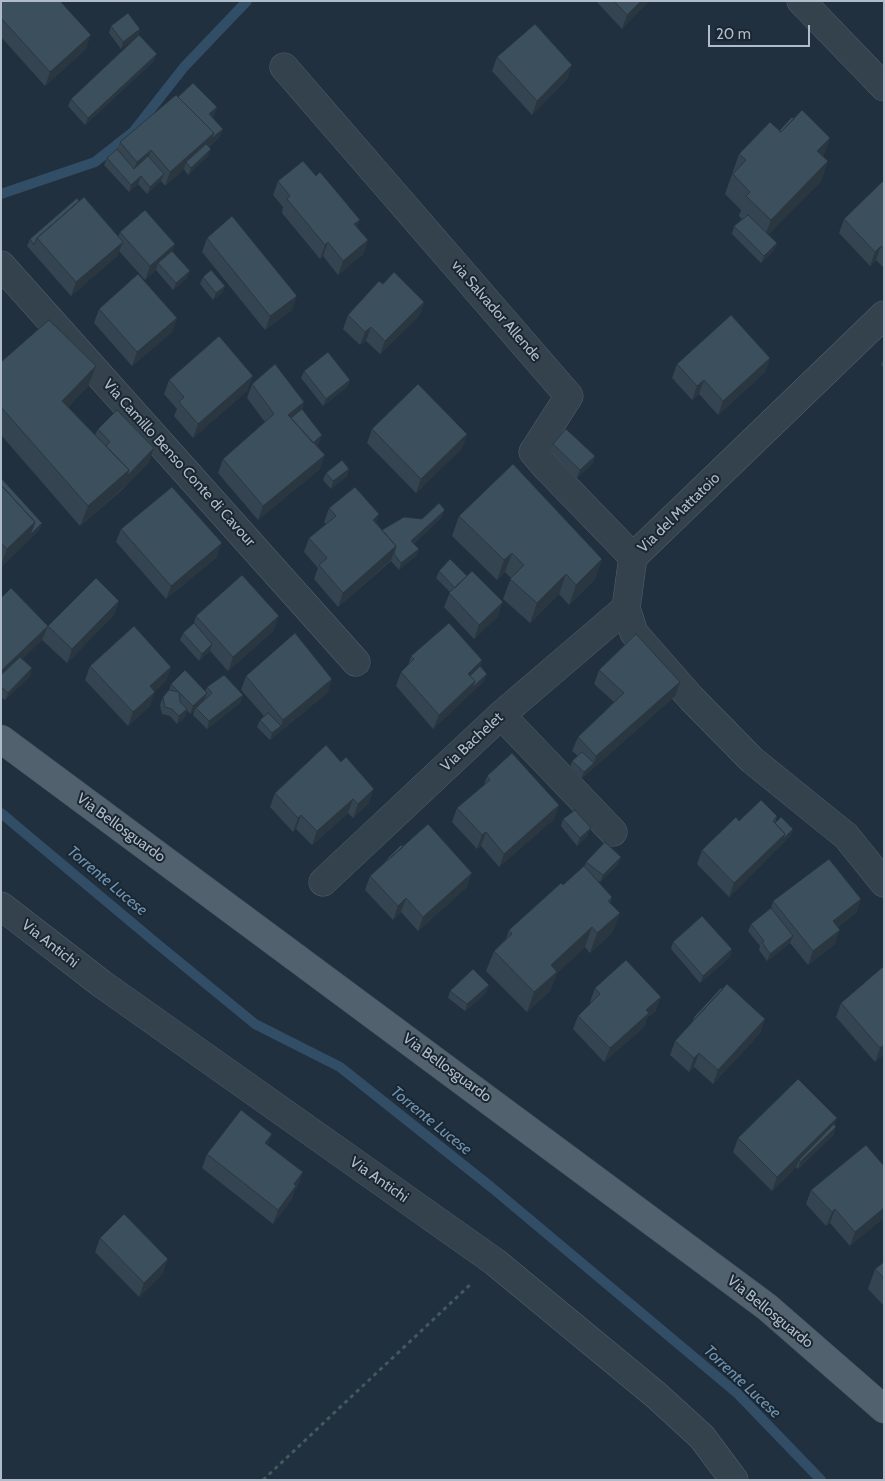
<!DOCTYPE html>
<html>
<head>
<meta charset="utf-8">
<style>
  body { margin:0 }
  #map { position:relative; width:885px; height:1481px; overflow:hidden; background:#20303e; font-family:Cabin,sans-serif }
  canvas { display:block }
  .frame { position:absolute; inset:0; border:2px solid #b0bcc9; pointer-events:none }
  .scale { position:absolute; left:708px; top:25px; width:102px; height:22px; box-sizing:border-box; border:2px solid #b0bcc9; border-top:0; padding-left:6px; font-size:15px; line-height:18px; white-space:nowrap; color:#b0bcc9; -webkit-text-stroke:4px #1a2732; paint-order:stroke }
</style>
</head>
<body>
<div id="map">
<canvas width="885" height="1481"></canvas>
<div class="frame"></div>
<div class="scale">20 m</div>
</div>
<script>
const c = document.querySelector('canvas').getContext('2d');
c.lineJoin = 'round';
const shape = rows => new Path2D(rows.map(r => 'M' + r).join(''));
function strokePath(path, color, width, dash) { c.strokeStyle = color; c.lineWidth = width; c.lineCap = dash ? 'butt' : 'round'; c.setLineDash(dash || []); c.stroke(path); }
function fillPath(path, color) { c.fillStyle = color; c.fill(path, 'evenodd'); }
function write(font, color, halo, rows, align = 'center') {
  c.font = font + ' Cabin,sans-serif'; c.lineWidth = 4; c.setLineDash([]); c.textBaseline = 'middle'; c.strokeStyle = halo; c.fillStyle = color; for (const [text, x, y, turn = 0] of rows) {
    c.save(); c.translate(x, y); c.rotate((+turn || 0) * Math.PI / 180); c.textAlign = isNaN(turn) ? turn : align; if (halo) c.strokeText(text, 0, 0); c.fillText(text, 0, 0); c.restore();
  }
}
const stream = shape([
  [1,194,95,162,133,132,184,67,247,1],
  [1,813,155,942,255,1024,340,1067,491,1187,738,1394,821,1480]
]);
const path = shape([
  [263,1480,472,1283]
]);
const minor = shape([
  [801,1,884,87],
  [284,67,569,396,533,452,544,465,633,557],
  [1,265,356,662],
  [884,315,633,557,626,608,634,633,691,698,752,760,846,836,884,883],
  [501,715,613,832],
  [323,882,501,715,626,608],
  [1,906,102,984,495,1262,656,1395,702,1437,734,1480]
]);
const major = shape([
  [1,739,767,1307,884,1409]
]);
const wall = shape([
  [1,1,86,49,45,86,1,37],
  [596,1,649,1,622,29],
  [111,26,140,29,138,36,121,49,109,33],
  [497,57,572,65,567,79,532,115,492,71],
  [154,61,85,125,68,106,71,99],
  [178,97,217,107,214,115,212,117,223,129,220,136,209,147,208,156,188,175,184,169,165,186,161,181,147,194,138,184,129,192,104,165,107,158,117,149,120,142],
  [794,119,830,138,823,157,828,161,821,181,768,235,777,243,774,250,761,263,732,234,734,226,742,219,739,216,741,210,725,194,739,154,779,131],
  [884,180,884,268,876,260,870,266,839,233,844,219],
  [278,181,357,227,368,240,363,254,338,275,323,256,320,259,282,213,283,207,273,195],
  [79,201,118,237,120,232,175,244,172,251,187,278,173,290,156,270,145,280,119,251,117,256,71,296,27,246,30,239],
  [207,238,292,310,265,330,202,252],
  [203,277,225,286,222,293,213,300,200,284],
  [383,284,424,302,419,316,380,354,366,341,360,345,343,329,348,315],
  [99,309,177,318,172,332,132,366,94,323],
  [770,358,765,372,718,415,699,394,692,400,672,378,677,364],
  [884,359,884,367,881,365],
  [1,362,96,366,88,386,68,407,95,435,98,429,154,448,149,462,122,490,80,526,1,435],
  [304,371,350,380,347,387,323,406,301,378],
  [169,380,248,390,193,438,174,416,177,409,164,394],
  [252,384,304,402,302,409,319,443,316,446,320,469,258,520,218,473,223,459,265,422,247,398],
  [372,429,467,434,462,448,416,493,367,443],
  [553,444,595,456,592,464,577,478,550,451],
  [349,469,347,476,331,489,323,480,326,473],
  [1,478,42,523,39,530,1,567],
  [329,508,379,514,376,522,382,530,422,519,442,517,413,544,419,549,416,556,399,570,391,561,338,607,314,579,318,568,304,552,309,538,326,524,324,522],
  [459,516,602,559,595,579,569,605,559,594,530,623,503,599,511,578,505,572,497,580,452,536],
  [121,529,217,557,166,599,116,542],
  [439,571,498,616,474,639,444,607,450,592,436,578],
  [1,598,48,626,119,601,114,615,67,663,42,640,22,659,30,676,5,700,1,697],
  [196,616,274,630,228,671,210,651,199,661,180,640,183,633,194,623],
  [411,656,482,660,480,666,484,681,433,729,396,686,401,672,408,666],
  [90,666,171,667,166,681,154,692,150,706,128,726,85,680],
  [599,670,680,682,675,696,581,779,570,769,572,761,578,756,572,751,578,737,614,702,594,684],
  [246,676,332,679,327,693,270,740,257,727,260,720,264,716,241,690],
  [171,684,205,692,207,687,243,695,240,703,207,729,193,715,195,709,190,714,187,710,185,717,177,724,170,716,162,714,160,705,163,697,169,690],
  [326,745,369,803,353,818,348,813,312,845,296,829,293,832,270,807,275,793],
  [487,776,559,805,554,819,499,867,481,846,477,849,452,822,457,808,484,785],
  [777,816,775,823,793,829,790,836,729,897,697,864,702,850,739,821],
  [563,819,588,835,577,846,561,826],
  [621,857,618,864,600,882,594,878,612,897,610,903,620,913,612,933,590,953,585,947,557,973,550,991,527,1012,486,971,494,951,506,939,509,930,584,867,586,862],
  [387,859,467,887,418,931,401,912,393,920,365,890,370,876,385,862],
  [861,899,856,913,838,927,835,944,808,965,790,943,767,961,759,950,760,946,748,931,751,924,771,908,773,901],
  [673,942,730,957,700,983,671,949],
  [884,966,884,1054,875,1062,836,1017,841,1003],
  [595,988,656,1011,647,1018,644,1027,604,1062,573,1029,578,1016,591,1003,590,1002],
  [450,991,486,993,465,1011,448,998],
  [694,1017,765,1019,760,1033,713,1084,694,1067,689,1072,670,1055,675,1041,692,1023],
  [837,1118,834,1124,834,1134,798,1169,796,1167,772,1191,733,1152,738,1138],
  [207,1154,298,1186,294,1191,291,1200,273,1224,202,1168],
  [884,1166,850,1246,830,1223,826,1226,806,1204,811,1190],
  [100,1238,163,1273,139,1297,95,1252],
  [884,1262,884,1306,868,1289,875,1269]
]);
const shadedWall = shape([
  [641,1,649,1,622,29,627,15],
  [140,29,138,36,121,49,123,42],
  [91,35,86,49,45,86,50,72],
  [157,54,154,61,85,125,88,118],
  [572,65,567,79,532,115,537,101],
  [217,107,214,115,207,122,209,114],
  [223,129,220,136,188,165,186,162,184,169,165,186,170,172,214,133],
  [830,138,823,158,817,151],
  [211,149,208,156,188,175,191,168],
  [151,150,146,164,131,176,137,162],
  [828,161,821,181,763,240,771,220],
  [164,174,161,181,147,194,150,187],
  [141,176,138,184,129,192,131,185],
  [360,220,355,234,354,224],
  [368,240,363,254,338,275,343,261],
  [123,242,117,256,71,296,76,282],
  [328,242,323,256,320,259,325,245],
  [777,243,774,250,761,263,764,256],
  [175,244,170,258,158,263,156,270,145,280,150,266],
  [881,246,876,260,870,266,875,252],
  [190,271,187,278,173,290,176,283],
  [225,286,222,293,213,300,216,293],
  [297,296,292,310,265,330,270,316],
  [424,302,419,316,380,354,385,341],
  [177,318,172,332,132,366,137,352],
  [371,327,366,341,360,345,365,332],
  [770,358,765,372,718,415,723,401],
  [96,366,88,386,54,421,62,401],
  [253,376,248,390,193,438,198,424],
  [350,380,347,387,323,406,326,399],
  [704,380,699,394,692,400,697,386],
  [304,402,299,416,288,425,288,415],
  [467,434,462,448,416,493,421,479],
  [322,435,319,443,306,454,308,447],
  [154,448,149,462,122,490,127,476],
  [325,455,320,469,258,520,263,506],
  [595,456,592,464,577,478,580,470],
  [349,469,347,476,331,489,333,481],
  [129,470,122,489,80,526,88,506],
  [445,510,442,517,408,548,411,541],
  [379,514,374,528,373,520],
  [35,522,42,523,39,530,1,567,1,565,7,549],
  [222,543,217,557,166,599,171,586],
  [396,546,391,560,338,607,343,593],
  [419,549,416,556,399,570,401,563],
  [512,553,505,572,497,580,504,560],
  [602,559,595,579,569,605,576,585],
  [566,574,559,594,530,623,537,603],
  [119,601,114,615,67,663,72,649],
  [503,602,498,616,474,639,479,625],
  [279,616,274,630,228,671,233,657],
  [48,626,42,640,1,680,1,671],
  [212,644,210,651,199,661,202,654],
  [482,660,477,674,468,683,468,674],
  [171,667,166,681,145,700,150,686],
  [32,668,30,676,5,700,8,693],
  [487,674,484,681,433,729,439,715,475,681],
  [332,679,327,693,270,740,272,733,281,726,283,720],
  [680,682,675,696,581,779,584,772,594,763,596,756],
  [155,692,150,706,128,726,133,712],
  [207,693,204,700,190,714,193,706],
  [243,695,240,703,207,729,209,721],
  [187,709,185,717,177,724,179,716],
  [374,789,369,803,353,818,358,804],
  [353,799,348,813,312,845,317,831],
  [559,805,554,819,499,867,504,854],
  [301,815,296,829,293,832,298,818],
  [591,828,588,835,577,846,580,838],
  [793,829,790,836,729,897,734,883,785,834],
  [486,832,481,846,477,849,482,835],
  [621,857,618,864,600,882,603,875],
  [472,873,467,887,418,931,423,917],
  [406,898,401,912,393,920,398,906],
  [861,899,856,913,828,935,833,921],
  [620,913,612,933,590,953,597,933],
  [592,927,585,947,557,973,550,991,527,1012,534,992,551,965],
  [840,930,835,944,808,965,813,951],
  [793,936,790,943,767,961,770,954],
  [732,949,730,957,700,983,703,976],
  [489,985,486,993,465,1011,467,1004],
  [661,997,656,1011,647,1018,644,1027,604,1062,610,1048,646,1010],
  [765,1019,760,1033,713,1084,718,1070],
  [884,1045,884,1054,875,1062,880,1048],
  [699,1053,694,1067,689,1072,694,1058],
  [837,1118,832,1131,836,1127,834,1134,798,1169,800,1162,799,1160,796,1167,772,1191,777,1177],
  [272,1134,267,1148,265,1143],
  [303,1172,298,1186,294,1191,291,1200,273,1224,278,1210,294,1184],
  [884,1208,884,1218,850,1246,855,1232],
  [835,1209,830,1223,826,1226,832,1212],
  [168,1259,163,1273,139,1297,144,1283]
]);
const building = shape([
  [1,1,60,1,91,35,50,72,1,18,1,1],
  [614,1,641,1,627,15,614,1],
  [128,13,140,29,123,42,111,26,128,13],
  [535,24,572,65,537,101,497,57,535,24],
  [139,35,157,54,88,118,71,99,139,35],
  [193,83,217,107,209,114,223,129,211,139,214,133,178,97,193,83],
  [176,95,214,133,170,172,151,150,137,162,120,142,176,95],
  [802,110,830,138,817,151,828,161,771,220,746,196,750,192,733,174,746,160,739,154,770,122,781,132,802,110],
  [792,117,794,119,781,132,779,131,792,117],
  [206,144,211,149,191,168,186,162,206,144],
  [117,149,134,169,148,156,164,174,150,187,141,176,131,185,107,158,117,149],
  [303,161,316,176,320,172,341,197,360,220,354,224,368,240,343,261,328,242,325,245,287,199,290,196,278,181,303,161],
  [884,180,884,249,881,246,875,252,844,219,884,180],
  [84,197,123,242,76,282,37,238,84,197],
  [77,198,79,201,37,238,34,245,30,239,77,198],
  [145,210,175,244,150,266,120,232,145,210],
  [748,215,777,243,764,256,734,226,748,215],
  [232,216,297,296,270,316,207,238,232,216],
  [172,251,190,271,176,283,158,263,172,251],
  [211,270,225,286,216,293,203,277,211,270],
  [394,272,424,302,385,341,371,327,365,332,348,315,379,281,383,284,394,272],
  [138,274,177,318,137,352,99,309,138,274],
  [731,315,770,358,723,401,704,380,697,386,677,364,731,315],
  [49,320,96,366,62,401,129,470,88,506,1,407,1,362,49,320],
  [219,336,253,376,198,424,179,402,184,397,169,380,219,336],
  [328,352,350,380,326,399,304,371,328,352],
  [275,364,304,402,288,415,325,455,263,506,223,459,274,414,252,384,275,364],
  [418,384,467,434,421,479,372,429,418,384],
  [302,409,322,435,313,443,291,418,302,409],
  [117,410,154,448,127,476,129,470,106,446,110,442,98,429,117,410],
  [566,429,595,456,580,470,553,444,566,429],
  [342,460,349,469,333,481,326,473,342,460],
  [513,464,602,559,576,585,566,574,537,603,510,579,524,565,512,553,504,560,459,516,513,464],
  [1,478,42,523,30,535,35,522,1,485,1,478],
  [1,485,35,522,7,549,1,543,1,485],
  [172,487,222,543,171,586,121,529,172,487],
  [355,487,379,514,373,520,396,546,343,593,319,565,327,558,309,538,336,516,329,508,355,487],
  [439,503,445,510,411,541,419,549,401,563,394,554,396,546,382,530,404,517,422,519,439,503],
  [450,559,467,576,455,588,439,571,450,559],
  [472,571,503,602,479,625,449,593,472,571],
  [242,575,279,616,233,657,196,616,242,575],
  [96,578,119,601,72,649,48,626,96,578],
  [11,588,48,626,1,671,1,598,11,588],
  [194,623,212,644,202,654,183,633,194,623],
  [449,623,482,660,468,674,475,681,439,715,401,672,414,659,411,656,449,623],
  [134,626,171,667,150,686,155,692,133,712,90,666,134,626],
  [295,633,332,679,283,720,246,676,295,633],
  [636,634,680,682,596,756,578,737,624,693,599,670,636,634],
  [20,657,32,668,8,693,1,687,1,675,20,657],
  [480,666,487,674,472,688,475,681,470,676,480,666],
  [185,670,207,693,193,706,171,684,185,670],
  [224,675,243,695,209,721,196,708,212,693,207,687,224,675],
  [169,690,179,692,180,702,187,709,179,716,172,709,165,707,163,697,169,690],
  [268,713,281,726,272,733,260,720,268,713],
  [326,745,341,762,346,757,374,789,358,804,353,799,317,831,301,815,298,818,275,793,326,745],
  [582,752,594,763,584,772,572,761,582,752],
  [512,753,559,805,504,854,486,832,482,835,457,808,490,780,487,776,512,753],
  [761,800,777,816,773,821,785,834,734,883,702,850,736,817,739,821,761,800],
  [575,810,591,828,580,838,563,819,575,810],
  [781,817,793,829,782,840,785,834,775,823,781,817],
  [428,824,472,873,423,917,406,898,398,906,370,876,428,824],
  [605,842,621,857,603,875,586,862,605,842],
  [401,845,403,847,388,860,387,859,401,845],
  [829,859,861,899,833,921,840,930,813,951,773,901,829,859],
  [584,866,612,897,608,901,620,913,597,933,592,927,551,965,557,972,534,992,494,951,512,934,509,930,561,883,563,885,584,866],
  [771,908,793,936,770,954,762,942,764,941,751,924,771,908],
  [702,916,732,949,703,976,673,942,702,916],
  [626,960,661,997,646,1010,649,1013,610,1048,578,1016,600,994,595,988,626,960],
  [884,966,884,1045,880,1048,841,1003,884,966],
  [473,969,489,985,467,1004,450,991,473,969],
  [727,984,765,1019,718,1070,699,1053,694,1058,675,1041,727,984],
  [721,988,723,989,695,1019,694,1017,721,988],
  [798,1079,837,1118,777,1177,738,1138,798,1079],
  [241,1110,272,1134,265,1143,303,1172,294,1184,296,1186,278,1210,207,1154,241,1110],
  [834,1124,836,1127,800,1162,799,1160,834,1124],
  [866,1145,884,1166,884,1208,855,1232,835,1209,832,1212,811,1190,866,1145],
  [124,1214,168,1259,144,1283,100,1238,124,1214],
  [884,1262,884,1278,875,1269,884,1262]
]);
const streetNames = [
  ["via Salvador Allende",496,311,49],
  ["Via Camillo Benso Conte di Cavour",179,463,48],
  ["Via del Mattatoio",679,513,-44],
  ["Via Bachelet",472,742,-43],
  ["Via Bellosguardo",121,828,36],
  ["Via Antichi",50,944,38],
  ["Via Bellosguardo",447,1068,36],
  ["Via Antichi",379,1180,35],
  ["Via Bellosguardo",770,1312,39]
];
const waterNames = [
  ["Torrente Lucese",107,881,40],
  ["Torrente Lucese",431,1121,39],
  ["Torrente Lucese",742,1382,43]
];
strokePath(stream, '#324e67', 10);
strokePath(minor, '#535f6b', 29);
strokePath(major, '#3e4b56', 29);
strokePath(path, '#405b5b', 3, [4, 4]);
strokePath(minor, '#34424e', 28);
strokePath(major, '#52616e', 28);
fillPath(wall, '#344450');
fillPath(shadedWall, '#2a3741');
fillPath(building, '#3c4f5d');
strokePath(building, '#2a3741', 1);
write('15px', '#b0bcc9', '#1a2732', streetNames);
write('italic 16px', '#6d91b0', '#1a2732', waterNames);
</script>
</body>
</html>
